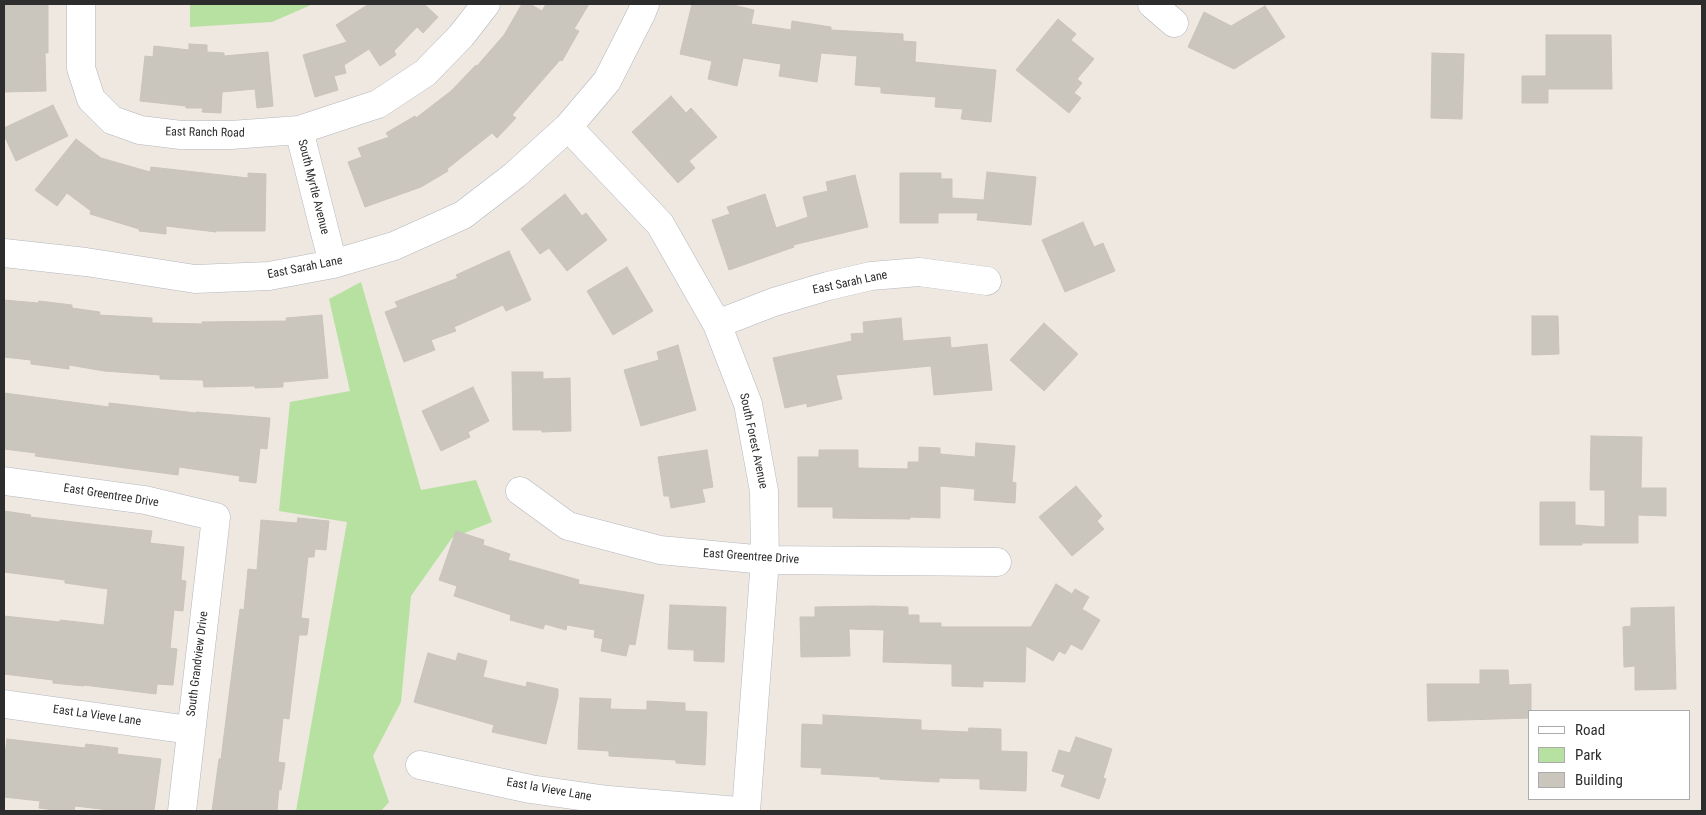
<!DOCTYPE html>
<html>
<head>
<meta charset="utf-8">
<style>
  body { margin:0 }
  #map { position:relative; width:1706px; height:815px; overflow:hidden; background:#eee8e0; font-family:"Roboto Condensed",sans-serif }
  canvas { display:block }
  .frame { position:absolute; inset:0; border:5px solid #2d2d2d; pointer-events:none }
  .legend { position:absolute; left:1528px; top:710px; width:162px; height:90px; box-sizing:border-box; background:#fff; border:1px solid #ababab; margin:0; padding:6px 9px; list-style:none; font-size:15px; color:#2d2d2d }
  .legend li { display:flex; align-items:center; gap:10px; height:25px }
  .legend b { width:25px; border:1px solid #ababab }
</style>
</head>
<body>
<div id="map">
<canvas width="1706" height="815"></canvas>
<div class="frame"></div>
<ul class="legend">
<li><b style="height:6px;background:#fff"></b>Road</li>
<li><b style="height:14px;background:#b6e1a0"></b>Park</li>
<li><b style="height:14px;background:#cac6be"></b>Building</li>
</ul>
</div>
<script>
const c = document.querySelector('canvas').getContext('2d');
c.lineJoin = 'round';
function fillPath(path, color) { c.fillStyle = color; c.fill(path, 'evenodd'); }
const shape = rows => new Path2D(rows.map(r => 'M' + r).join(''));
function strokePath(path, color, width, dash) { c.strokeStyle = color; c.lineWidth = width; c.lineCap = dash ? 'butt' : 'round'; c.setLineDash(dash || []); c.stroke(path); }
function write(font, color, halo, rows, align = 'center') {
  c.font = font + ' "Roboto Condensed",sans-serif'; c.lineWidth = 5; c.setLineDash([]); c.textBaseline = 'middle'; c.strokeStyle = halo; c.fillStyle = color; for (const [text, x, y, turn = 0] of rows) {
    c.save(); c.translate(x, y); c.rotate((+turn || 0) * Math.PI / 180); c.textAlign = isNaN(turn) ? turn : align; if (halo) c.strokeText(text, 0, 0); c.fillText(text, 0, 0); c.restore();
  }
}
const green = shape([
  [190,4,313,4,272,22,190,27],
  [361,282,421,490,476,480,492,522,452,538,411,596,401,702,373,756,389,802,381,811,296,811,347,522,279,511,290,402,350,391,329,299]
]);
const building = shape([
  [4,4,48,4,48,53,45,53,46,91,4,92,4,4],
  [369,4,424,4,438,17,423,33,417,27,394,51,396,55,380,66,369,49,344,65,346,73,334,76,338,90,315,97,303,55,347,42,336,25,369,4],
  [522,4,530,4,542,11,546,4,589,4,574,29,579,31,562,61,560,60,512,115,516,118,497,138,492,133,447,169,448,171,421,187,365,207,348,162,362,157,358,148,389,137,386,133,415,116,416,118,451,91,476,65,477,66,504,35,522,4],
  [692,4,729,4,754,10,751,24,791,30,792,21,831,27,831,30,903,34,903,41,916,42,915,62,996,70,991,122,961,119,963,109,935,107,936,97,881,93,881,87,855,85,857,56,821,53,817,82,779,76,781,64,743,58,737,86,708,79,712,61,680,54,692,4],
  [1265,6,1285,37,1234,69,1188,47,1204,12,1231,26,1265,6],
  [1058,19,1076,34,1071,40,1094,59,1077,79,1082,83,1074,93,1081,98,1069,113,1016,70,1058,19],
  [1546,35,1611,35,1612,89,1548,89,1548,103,1522,103,1522,76,1546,76,1546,35],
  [189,44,207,45,207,52,224,53,224,56,268,52,273,106,257,108,255,89,222,92,221,113,202,112,203,108,186,108,186,106,140,101,145,56,153,57,154,46,189,50,189,44],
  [1432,53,1464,54,1462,119,1431,118,1432,53],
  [671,96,686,113,691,108,717,137,689,161,695,168,678,183,632,132,671,96],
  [53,105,68,136,16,161,4,135,4,128,53,105],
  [76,139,101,158,150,172,151,167,248,178,248,173,266,174,265,231,216,231,216,232,166,226,166,234,139,231,139,229,90,214,91,211,67,193,57,206,35,190,76,139],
  [987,172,1036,177,1031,225,977,220,978,213,938,213,938,223,900,223,900,173,941,173,941,179,952,179,952,198,984,200,987,172],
  [855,175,868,227,793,245,794,247,729,270,712,220,730,214,727,207,765,194,776,228,808,217,803,197,828,191,826,182,855,175],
  [565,194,582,216,586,213,607,240,567,271,549,248,540,254,521,229,565,194],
  [1083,222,1094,247,1103,243,1115,271,1065,292,1042,240,1083,222],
  [509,251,531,300,506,311,503,305,454,327,456,331,431,340,435,350,404,362,385,312,398,307,395,302,458,278,456,275,509,251],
  [627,267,653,311,613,335,587,291,627,267],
  [4,300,38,303,39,301,72,305,72,308,100,312,99,315,152,318,152,323,202,324,202,322,287,321,286,318,322,315,328,378,283,382,283,387,255,388,255,386,204,387,203,380,160,379,160,375,104,371,69,365,69,369,31,364,31,360,4,357,4,300],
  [1532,316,1558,316,1559,354,1532,355,1532,316],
  [901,318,903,341,950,337,951,348,987,344,992,390,934,395,931,366,836,375,842,399,807,407,807,403,785,408,773,358,852,341,851,334,864,333,863,322,901,318],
  [1044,323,1078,354,1044,391,1010,360,1044,323],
  [678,345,696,410,641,426,624,370,659,360,657,352,678,345],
  [512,372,543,372,543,379,570,378,571,431,542,432,542,430,513,430,512,372],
  [473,387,489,421,468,432,470,437,441,451,422,411,473,387],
  [4,393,109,407,109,403,196,413,196,412,270,418,267,449,260,448,256,483,239,481,240,476,179,467,178,475,35,456,36,453,4,449,4,393],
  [1591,436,1642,437,1641,488,1666,488,1666,516,1638,515,1638,543,1582,543,1582,545,1540,545,1540,502,1575,502,1575,525,1605,527,1605,490,1590,490,1591,436],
  [976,443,1015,446,1012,482,1016,483,1015,503,974,500,975,489,940,486,940,518,910,517,910,519,833,518,833,507,798,507,798,457,819,457,819,450,858,450,858,468,908,469,908,462,919,462,919,447,940,448,940,454,975,457,976,443],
  [707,450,713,487,702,489,705,502,671,508,669,496,664,496,658,457,707,450],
  [1076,486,1102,516,1097,521,1104,529,1072,556,1039,517,1076,486],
  [4,511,31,515,30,517,152,531,150,543,184,547,181,580,186,581,183,611,174,610,170,648,177,649,173,685,157,684,156,694,84,685,84,686,53,683,53,680,4,674,4,616,60,622,60,620,104,625,108,589,65,583,65,580,4,572,4,511],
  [298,518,329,521,326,550,315,549,314,557,308,557,301,618,309,619,307,635,299,635,289,719,283,718,278,762,285,763,281,790,279,789,277,811,212,811,219,759,221,759,240,609,244,610,248,569,257,570,261,520,297,523,298,518],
  [456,531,484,540,483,545,510,554,508,560,579,580,578,584,644,595,635,645,629,644,626,656,601,651,603,639,594,637,595,630,567,625,566,630,545,624,543,629,510,620,511,615,454,596,457,586,439,580,456,531],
  [1056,584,1072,594,1075,589,1089,597,1082,609,1100,620,1082,650,1071,644,1065,654,1059,651,1053,661,1026,646,1025,682,983,681,983,687,952,686,952,664,883,662,884,630,849,629,850,656,801,657,800,617,815,617,815,607,873,606,908,607,908,615,919,615,919,623,941,623,941,627,1031,627,1056,584],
  [670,605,726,607,724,662,694,661,694,650,668,649,670,605],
  [1674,607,1676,689,1635,690,1635,666,1624,667,1623,627,1631,626,1631,608,1674,607],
  [428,653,456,661,458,653,487,661,483,677,526,687,527,682,558,689,558,696,546,744,492,732,494,725,414,702,428,653],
  [1480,670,1508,670,1509,685,1531,684,1531,711,1530,711,1530,718,1428,721,1427,684,1480,684,1480,670],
  [580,698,611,699,610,709,647,710,647,701,685,703,685,711,707,712,705,765,676,763,676,760,609,756,609,751,578,749,580,698],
  [823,715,921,720,921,730,968,732,969,728,1001,729,1001,751,1027,752,1026,791,980,789,980,779,939,778,939,782,880,779,880,777,821,774,822,768,801,767,802,724,823,725,823,715],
  [1076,737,1112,749,1103,778,1106,779,1099,799,1061,786,1065,775,1052,771,1059,750,1070,753,1076,737],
  [7,739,85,748,86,744,118,748,117,754,161,759,154,811,118,811,75,806,74,811,61,811,39,808,40,801,4,797,4,763,7,739]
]);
const minor = shape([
  [81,4,81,68,91,99,112,120,140,130,181,135,231,135,299,130,378,104,425,73,461,36,486,4],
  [1152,4,1174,23],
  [568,127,660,224,717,324,748,404,764,491,765,560,746,811],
  [299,130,333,264],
  [4,253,86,262,195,279,269,276,333,264,394,246,463,215,515,175,568,127,607,81,641,14,645,4],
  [717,324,774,302,828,286,871,276,919,272,987,281],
  [4,481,145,500,216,517,182,811],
  [520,491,568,526,660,550,765,560,997,562],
  [4,704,190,730],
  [420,765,530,789,608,800,738,811]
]);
const streetNames = [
  ["East Ranch Road",205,133,1],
  ["South Myrtle Avenue",313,187,76],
  ["East Sarah Lane",305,268,-11],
  ["East Sarah Lane",850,283,-12],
  ["South Forest Avenue",753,441,78],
  ["East Greentree Drive",111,496,9],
  ["East Greentree Drive",751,557,4],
  ["South Grandview Drive",198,664,-83],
  ["East La Vieve Lane",97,716,8],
  ["East la Vieve Lane",549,790,10]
];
fillPath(green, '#b6e1a0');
fillPath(building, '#cac6be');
strokePath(building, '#c9c4ba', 1);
strokePath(minor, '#b4b6bf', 29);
strokePath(minor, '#fff', 28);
write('12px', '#2d2d2d', '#fff', streetNames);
</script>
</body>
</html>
